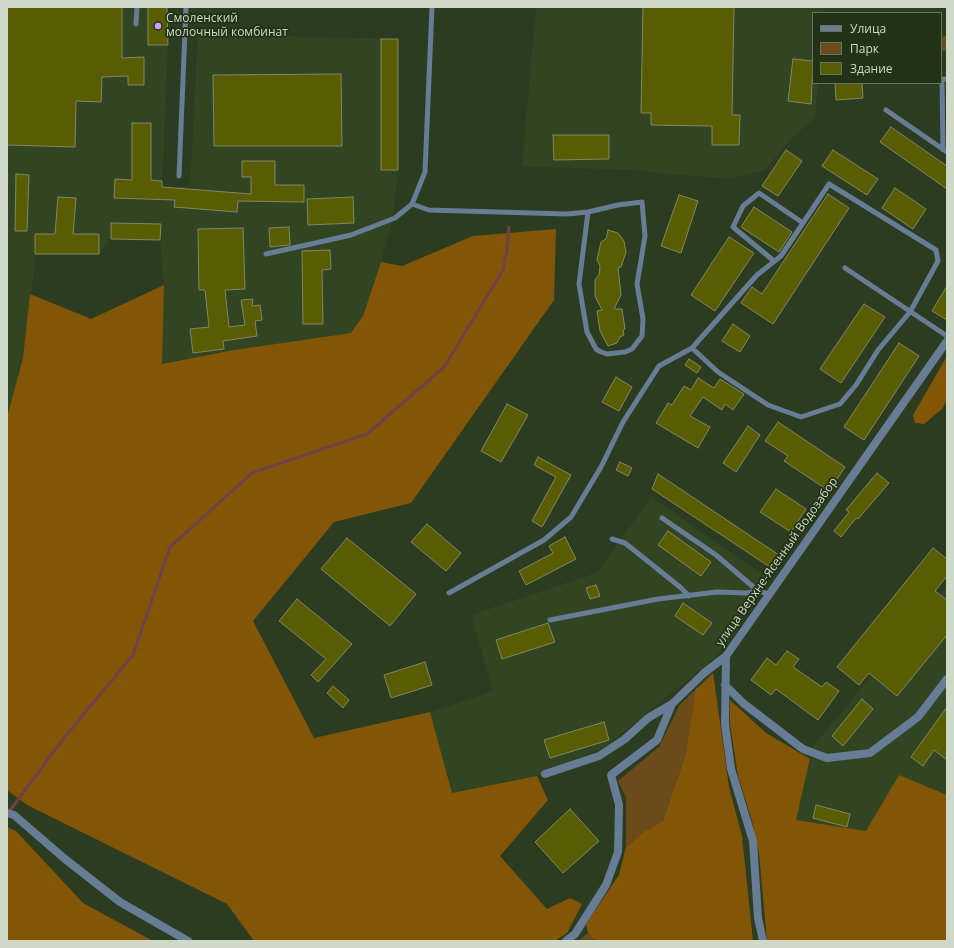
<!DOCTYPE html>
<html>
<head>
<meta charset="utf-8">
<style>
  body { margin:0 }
  #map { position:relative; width:954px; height:948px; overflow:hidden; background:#2b3c20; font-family:"Open Sans",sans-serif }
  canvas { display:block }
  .frame { position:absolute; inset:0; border:8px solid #cfd9c8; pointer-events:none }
  .legend { position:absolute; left:812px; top:12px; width:130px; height:72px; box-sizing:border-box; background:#223216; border:1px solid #67755d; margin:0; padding:5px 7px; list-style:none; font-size:12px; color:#cfd9c8 }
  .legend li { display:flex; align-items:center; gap:8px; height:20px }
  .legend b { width:20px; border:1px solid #67755d }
</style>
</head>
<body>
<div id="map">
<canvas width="954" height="948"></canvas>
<div class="frame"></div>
<ul class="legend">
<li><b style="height:5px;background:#677c95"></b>Улица</li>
<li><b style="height:11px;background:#6c4b1a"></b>Парк</li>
<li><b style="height:11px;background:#585d03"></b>Здание</li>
</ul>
</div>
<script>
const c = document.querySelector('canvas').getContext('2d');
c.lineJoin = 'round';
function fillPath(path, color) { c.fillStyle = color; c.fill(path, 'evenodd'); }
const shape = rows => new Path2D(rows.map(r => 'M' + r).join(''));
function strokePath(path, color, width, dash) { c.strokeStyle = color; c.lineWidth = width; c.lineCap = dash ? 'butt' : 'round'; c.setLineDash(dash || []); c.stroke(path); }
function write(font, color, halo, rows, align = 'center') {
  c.font = font + ' "Open Sans",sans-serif'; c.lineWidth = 3.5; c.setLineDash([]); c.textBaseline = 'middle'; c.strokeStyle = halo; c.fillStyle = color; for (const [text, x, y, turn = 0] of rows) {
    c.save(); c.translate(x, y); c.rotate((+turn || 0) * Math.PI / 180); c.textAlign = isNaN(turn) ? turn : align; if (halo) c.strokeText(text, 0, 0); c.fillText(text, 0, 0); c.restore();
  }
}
const built = shape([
  [7,7,167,7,168,45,162,190,190,185,198,34,398,39,398,170,394,212,381,262,363,316,351,333,234,350,161,364,164,285,160,240,111,239,99,254,36,254,23,358,7,417],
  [536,7,824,7,823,13,813,13,813,83,818,83,815,117,789,141,765,170,731,179,627,170,522,166],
  [651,497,768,578,716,657,605,747,537,776,452,793,430,712,493,691,471,615,597,573],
  [947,587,947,795,899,775,866,831,796,820,814,745]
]);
const green = shape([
  [947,36,947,51,941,51,941,37],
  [695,690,686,753,663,821,645,831,626,847,626,797,618,781,659,747,679,706],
  [588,933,593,939,599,941,578,941]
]);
const forest = shape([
  [556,229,554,300,411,503,334,522,253,621,314,738,430,712,452,793,537,776,548,800,500,856,547,909,570,898,582,904,567,933,555,941,254,941,227,904,27,805,7,790,7,417,23,358,30,294,91,319,164,285,162,364,234,350,351,333,363,316,381,262,402,266,473,236],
  [947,356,947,400,942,409,924,424,915,423,913,415],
  [713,673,729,787,742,836,753,941,599,941,593,939,588,933,586,924,619,875,626,847,645,831,663,821,686,753,695,690],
  [730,700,766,733,810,759,796,820,866,831,899,775,947,795,947,941,767,941,759,853,752,821,738,776,730,724],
  [7,827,16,831,83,903,153,941,7,941]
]);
const stream = shape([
  [8,813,64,738,133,655,170,547,252,473,367,434,444,367,503,270,507,251,509,227]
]);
const building = shape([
  [7,7,122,7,122,58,144,57,144,85,128,85,128,76,102,77,101,102,76,101,75,147,7,145,7,7],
  [148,7,167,7,168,45,148,45,148,7],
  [643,7,734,7,732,115,740,115,739,145,712,145,712,126,651,125,651,113,641,113,643,7],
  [381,39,398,39,398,170,381,170,381,39],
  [793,59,813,61,811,104,788,101,793,59],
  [341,74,342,146,214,146,213,75,341,74],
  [835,83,862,83,863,98,836,100,835,83],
  [132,123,151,123,151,180,162,181,162,187,251,194,251,177,242,177,242,161,275,161,275,185,304,185,304,202,238,201,237,212,174,207,175,200,114,198,115,179,132,180,132,123],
  [891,127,947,166,947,189,880,142,891,127],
  [553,135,609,135,609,159,554,160,553,135],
  [786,150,802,161,778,196,762,186,786,150],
  [833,150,878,179,867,195,822,166,833,150],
  [16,174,29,175,27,231,15,231,16,174],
  [895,188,926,209,913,229,882,208,895,188],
  [828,194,849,208,773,324,741,303,752,287,762,294,828,194],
  [679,195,698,201,681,253,661,246,679,195],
  [58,197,76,198,73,234,99,234,99,254,35,254,35,234,55,234,58,197],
  [353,197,354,223,308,225,307,199,353,197],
  [754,207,792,232,779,252,741,227,754,207],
  [111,223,161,224,160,240,111,239,111,223],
  [289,227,290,245,270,247,269,228,289,227],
  [243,228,245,289,225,290,229,327,245,325,241,300,253,299,252,306,260,305,262,320,255,321,257,336,223,341,224,349,193,353,190,329,209,327,205,290,199,290,198,229,243,228],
  [608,230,618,233,624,241,626,252,621,267,618,268,621,295,614,309,622,309,625,329,623,330,624,335,620,337,617,343,608,346,600,331,597,311,602,310,595,296,595,280,599,275,600,266,597,260,601,242,606,239,608,230],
  [729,237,754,253,715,311,691,295,729,237],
  [330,250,331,269,322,270,323,324,303,324,302,251,330,250],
  [947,286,947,320,932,311,947,286],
  [864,304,885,317,841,383,820,369,864,304],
  [733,324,750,336,740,352,722,341,733,324],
  [899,343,919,356,864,440,844,427,899,343],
  [689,359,701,367,697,373,685,365,689,359],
  [616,377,632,387,619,411,602,402,616,377],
  [698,378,714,388,720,379,744,394,733,410,725,404,722,410,703,397,690,416,710,427,698,448,656,423,668,403,672,405,684,386,691,390,698,378],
  [507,404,528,415,501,462,481,451,507,404],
  [778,422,845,467,829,491,784,461,788,456,765,441,778,422],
  [748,426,760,435,736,472,723,463,748,426],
  [538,457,571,475,542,527,532,521,556,477,534,465,538,457],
  [620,462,632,468,628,476,616,470,620,462],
  [877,473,889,483,858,519,856,518,841,537,834,531,849,512,846,510,877,473],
  [658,474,782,557,773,569,652,489,658,474],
  [776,489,806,509,791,532,760,512,776,489],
  [427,524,461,553,446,571,411,542,427,524],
  [668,531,711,562,701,576,658,545,668,531],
  [565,537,576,559,526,585,519,571,553,553,549,546,565,537],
  [347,538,416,594,390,626,321,569,347,538],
  [933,548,947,559,947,576,935,591,947,600,947,635,897,696,869,673,859,685,837,667,933,548],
  [596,585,600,596,590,599,586,588,596,585],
  [297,599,352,644,318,682,311,675,326,659,279,621,297,599],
  [683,603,712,623,703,635,675,616,683,603],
  [548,623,555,642,502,659,496,640,548,623],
  [787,651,799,659,793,667,822,687,826,682,839,691,818,720,776,689,771,695,751,680,767,658,776,665,787,651],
  [425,662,432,685,391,698,384,675,425,662],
  [333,686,349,700,343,708,327,693,333,686],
  [862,699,873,709,843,746,832,736,862,699],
  [947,707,947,760,934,750,923,766,911,757,947,707],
  [604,722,609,740,550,758,544,740,604,722],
  [816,805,850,814,847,827,813,818,816,805],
  [570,809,599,841,563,873,535,842,570,809]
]);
const lane = shape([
  [136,24,137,7],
  [886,110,947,152],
  [943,150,942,79,947,79],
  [179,176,186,7],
  [412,204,429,210,567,214,588,212,618,205,642,202,645,236,637,284,643,319,642,336,632,349,625,352,607,354,601,352,596,349,587,332,579,284,588,212],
  [266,254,351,235,395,218,412,204,425,172,432,7],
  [774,261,733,227,743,206,759,193,803,223],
  [845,268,947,336],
  [662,518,716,555,758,591],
  [612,539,625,543,680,587,689,596],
  [449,593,544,540,571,517,601,467,623,422,659,366,692,348,757,275,781,256,829,184,936,250,938,261,910,312,878,350,856,385,840,404,801,417,768,405,718,372,692,348],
  [550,620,658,599,717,592,747,593,758,591,769,594]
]);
const street = shape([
  [726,656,725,724,731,769,753,841,758,918,763,941],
  [725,685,743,703,803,749,827,758,870,753,918,717,947,679],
  [545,774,599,756,625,739,648,718,672,704,704,673,726,656,947,341],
  [7,813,14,815,65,859,120,902,188,941],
  [566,941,575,934,606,885,618,852,619,805,611,775,657,740,672,704]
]);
const markers = [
  [158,26,4,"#d89af8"]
];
const poiNames = [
  ["Смоленский",166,19],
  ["молочный комбинат",166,33]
];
const streetNames = [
  ["улица Верхне-Ясенный Водозабор",777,562,-55]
];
fillPath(built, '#314522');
fillPath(green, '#6c4b1a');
fillPath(forest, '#835607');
strokePath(stream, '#6f4149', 3);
fillPath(building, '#585d03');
strokePath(building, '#838763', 1);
strokePath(lane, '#677c95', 5);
strokePath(street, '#677c95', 8);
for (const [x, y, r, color] of markers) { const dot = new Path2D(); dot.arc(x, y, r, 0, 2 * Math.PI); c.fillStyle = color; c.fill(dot); strokePath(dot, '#223216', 1.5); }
write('12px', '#cfd9c8', '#223216', poiNames, 'left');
write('12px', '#cfd9c8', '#223216', streetNames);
</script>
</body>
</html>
